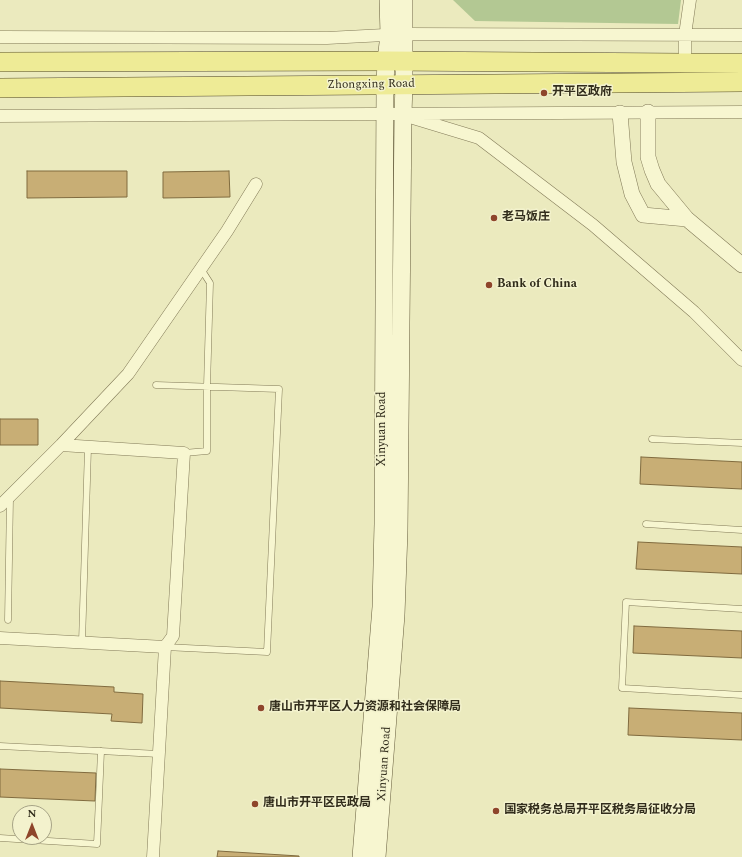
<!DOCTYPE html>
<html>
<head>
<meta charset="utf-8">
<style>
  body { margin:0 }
  #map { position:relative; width:742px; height:857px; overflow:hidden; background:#ebeabe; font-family:Spectral,serif }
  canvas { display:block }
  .north { position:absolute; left:12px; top:805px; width:40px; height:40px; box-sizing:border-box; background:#f3f2cd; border:1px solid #a6a386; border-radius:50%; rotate:0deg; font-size:11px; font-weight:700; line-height:16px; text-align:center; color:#322d1c }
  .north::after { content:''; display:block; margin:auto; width:14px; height:18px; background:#8e452b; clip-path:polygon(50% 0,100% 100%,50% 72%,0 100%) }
</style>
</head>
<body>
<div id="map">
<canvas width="742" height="857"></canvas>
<div class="north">N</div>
</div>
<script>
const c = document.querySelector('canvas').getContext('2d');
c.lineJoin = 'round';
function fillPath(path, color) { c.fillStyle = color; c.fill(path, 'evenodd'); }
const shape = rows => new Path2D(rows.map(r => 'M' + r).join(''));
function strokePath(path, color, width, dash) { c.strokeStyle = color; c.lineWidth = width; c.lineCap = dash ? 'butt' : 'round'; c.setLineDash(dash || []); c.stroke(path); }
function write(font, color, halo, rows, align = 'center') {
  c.font = font + ' Spectral,"Noto Sans SC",serif'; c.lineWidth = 3; c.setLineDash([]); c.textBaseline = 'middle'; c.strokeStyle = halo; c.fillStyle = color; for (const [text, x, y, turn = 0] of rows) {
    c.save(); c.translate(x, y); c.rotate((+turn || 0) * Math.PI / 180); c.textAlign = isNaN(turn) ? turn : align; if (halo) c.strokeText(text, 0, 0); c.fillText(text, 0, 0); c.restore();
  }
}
const green = shape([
  [453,0,681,0,678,24,475,21]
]);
const building = shape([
  [27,171,127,171,127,197,27,198,27,171],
  [229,171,230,197,163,198,163,172,229,171],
  [0,419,38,419,38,445,0,445,0,419],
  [641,457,742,462,742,489,640,484,641,457],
  [638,542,742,547,742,574,636,569,638,542],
  [634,626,742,631,742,658,633,653,634,626],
  [0,681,114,687,114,692,143,694,142,723,111,721,112,714,0,708,0,681],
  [629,708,742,713,742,740,628,735,629,708],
  [0,769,96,773,95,801,0,797,0,769],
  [218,851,299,856,299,857,217,857,218,851]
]);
const service = shape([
  [156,385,279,389,267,652,165,647],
  [652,439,742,443],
  [184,453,207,451,207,386,210,283,201,269],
  [646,524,742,530],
  [742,609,626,602,622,688,742,695],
  [8,620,10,498],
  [82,642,88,448],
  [0,746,159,754],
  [0,838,97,844,101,751]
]);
const minor = shape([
  [0,37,327,38,404,34,742,35],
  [685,63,685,35,690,0],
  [0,116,742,112],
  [413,118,479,138,593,225,694,312,742,360],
  [61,445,184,453,173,636,165,647,153,857],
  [0,506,61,445,128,374,227,231,256,184],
  [0,638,165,647]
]);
const tertiary = shape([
  [648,112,648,157,652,170,658,184,687,219,742,265],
  [620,113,624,162,632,194,643,215,687,219]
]);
const secondary = shape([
  [361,857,381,607,383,524,385,85,386,61,389,34,388,0],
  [377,857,396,615,399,531,403,114,404,84,404,0]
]);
const primary = shape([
  [0,62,386,61,685,63,742,63],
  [0,88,742,82]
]);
const markers = [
  [544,93,4,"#8e452b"],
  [494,218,4,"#8e452b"],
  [489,285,4,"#8e452b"],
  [261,708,4,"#8e452b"],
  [255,804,4,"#8e452b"],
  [496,811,4,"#8e452b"]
];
const streetNames = [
  ["Zhongxing Road",371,85,-1],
  ["Xinyuan Road",383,429,-90],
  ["Xinyuan Road",385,764,-86]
];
const poiNames = [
  ["开平区政府",552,93],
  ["老马饭庄",502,218],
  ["Bank of China",497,285],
  ["唐山市开平区人力资源和社会保障局",269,708],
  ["唐山市开平区民政局",263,804],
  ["国家税务总局开平区税务局征收分局",504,811]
];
fillPath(green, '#b3c893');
fillPath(building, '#c8ae75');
strokePath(building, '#806b3f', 1);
strokePath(service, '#827a58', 7);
strokePath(minor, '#827a58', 13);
strokePath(tertiary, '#827a58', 16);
strokePath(secondary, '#645b3b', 18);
strokePath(primary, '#50472c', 20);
strokePath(service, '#f7f6d0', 6);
strokePath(minor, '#f7f6d0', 12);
strokePath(tertiary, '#f7f6d0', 15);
strokePath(secondary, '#f7f6d0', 17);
strokePath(primary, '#eeeb96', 19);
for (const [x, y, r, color] of markers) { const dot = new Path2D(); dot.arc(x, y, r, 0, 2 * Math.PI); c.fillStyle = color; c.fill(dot); strokePath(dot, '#f3f2cd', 1.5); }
write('12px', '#322d1c', '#f3f2cd', streetNames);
write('bold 12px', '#322d1c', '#f3f2cd', poiNames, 'left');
</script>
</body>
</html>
